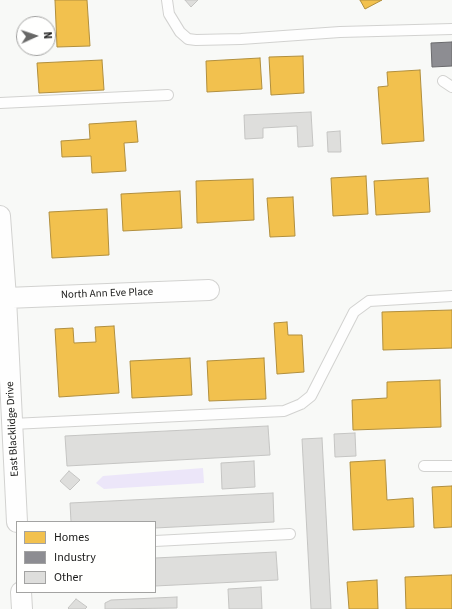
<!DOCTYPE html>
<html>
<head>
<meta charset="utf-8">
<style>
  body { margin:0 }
  #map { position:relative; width:452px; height:609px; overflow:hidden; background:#f8f9f7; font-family:"Source Sans 3",sans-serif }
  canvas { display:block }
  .legend { position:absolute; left:16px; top:521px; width:140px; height:72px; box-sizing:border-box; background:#fffffe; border:1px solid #a3a3a2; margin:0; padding:5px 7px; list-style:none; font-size:12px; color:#191918 }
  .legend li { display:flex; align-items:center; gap:8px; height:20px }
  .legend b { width:20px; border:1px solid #a3a3a2 }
  .north { position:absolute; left:16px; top:16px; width:40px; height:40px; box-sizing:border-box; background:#fffffe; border:1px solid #a3a3a2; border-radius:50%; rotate:87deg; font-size:11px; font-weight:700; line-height:16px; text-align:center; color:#191918 }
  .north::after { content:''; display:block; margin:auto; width:14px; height:18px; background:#676766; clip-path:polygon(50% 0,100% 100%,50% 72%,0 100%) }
</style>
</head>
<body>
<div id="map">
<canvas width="452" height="609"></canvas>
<ul class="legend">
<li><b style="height:11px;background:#f2c14e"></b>Homes</li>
<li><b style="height:11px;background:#8d8d92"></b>Industry</li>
<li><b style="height:11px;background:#dededc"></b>Other</li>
</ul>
<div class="north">N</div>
</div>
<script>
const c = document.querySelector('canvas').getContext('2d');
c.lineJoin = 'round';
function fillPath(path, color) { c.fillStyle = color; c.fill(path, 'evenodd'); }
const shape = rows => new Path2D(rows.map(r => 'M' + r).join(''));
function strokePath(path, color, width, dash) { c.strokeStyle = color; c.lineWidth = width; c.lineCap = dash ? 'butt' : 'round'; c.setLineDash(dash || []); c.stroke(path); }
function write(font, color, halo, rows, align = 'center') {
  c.font = font + ' "Source Sans 3",sans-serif'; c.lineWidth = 4; c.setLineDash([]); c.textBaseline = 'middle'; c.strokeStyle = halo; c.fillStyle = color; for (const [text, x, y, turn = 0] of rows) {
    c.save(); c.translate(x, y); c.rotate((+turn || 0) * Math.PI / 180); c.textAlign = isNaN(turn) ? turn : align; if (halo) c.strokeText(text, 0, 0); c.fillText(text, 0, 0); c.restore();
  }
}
const green = shape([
  [203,468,204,483,104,489,96,483,103,476]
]);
const homes = shape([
  [55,0,87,0,90,46,57,47,55,0],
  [360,0,382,0,365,9,360,0],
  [303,56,304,93,271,95,269,57,303,56],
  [260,58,262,89,207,92,206,61,260,58],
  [102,60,104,90,39,93,37,63,102,60],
  [420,70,424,141,382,144,378,87,388,86,387,72,420,70],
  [136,121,138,142,124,143,126,171,92,173,91,156,62,157,61,141,90,139,89,124,136,121],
  [366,176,368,214,333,216,331,178,366,176],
  [428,178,430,212,376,215,374,181,428,178],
  [253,179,254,220,197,223,196,181,253,179],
  [180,191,182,228,123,231,121,194,180,191],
  [293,197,295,236,270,237,267,198,293,197],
  [107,209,109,255,52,258,49,212,107,209],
  [452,310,452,348,383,350,382,312,452,310],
  [287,322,288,335,302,335,304,372,277,374,274,323,287,322],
  [114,326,119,393,59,397,55,329,73,328,74,343,96,342,95,327,114,326],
  [190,358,192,395,132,398,130,361,190,358],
  [264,358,266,399,209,401,207,361,264,358],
  [440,380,441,427,353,430,352,400,387,398,387,382,440,380],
  [385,460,387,500,413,498,414,527,353,530,350,462,385,460],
  [452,486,452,527,434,528,432,487,452,486],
  [452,575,452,609,406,609,405,577,452,575],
  [377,580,378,609,349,609,347,582,377,580]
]);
const industry = shape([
  [452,42,452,66,432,67,431,43,452,42]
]);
const building = shape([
  [185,0,198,0,191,7,185,0],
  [311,112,313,146,298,147,297,126,263,128,263,138,245,139,244,115,311,112],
  [340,131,341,152,328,152,327,132,340,131],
  [268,426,270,455,67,466,65,436,268,426],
  [355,433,356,456,335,457,334,434,355,433],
  [322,438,331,609,311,609,302,439,322,438],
  [254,461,255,487,222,489,221,463,254,461],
  [69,471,80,480,70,490,60,481,69,471],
  [273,493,274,522,155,528,155,522,71,522,70,503,273,493],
  [276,552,278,580,155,586,155,558,276,552],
  [261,587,262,609,229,609,228,589,261,587],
  [177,597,177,608,105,609,105,603,111,600,177,597],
  [76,599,87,607,85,609,69,609,68,608,76,599]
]);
const lane = shape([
  [167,0,169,14,180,32,188,39,196,40,241,39,340,32,452,29],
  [443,81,452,87],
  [0,103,168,95],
  [12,424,284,411,301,404,311,396,354,312,369,301,452,296],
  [424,466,452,466],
  [155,541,290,534]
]);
const street = shape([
  [0,216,6,298,17,522],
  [6,298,209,290],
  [21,592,22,609]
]);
const streetNames = [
  ["North Ann Eve Place",107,294,-2],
  ["East Blacklidge Drive",13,429,-93]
];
fillPath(green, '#ece6f9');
fillPath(homes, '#f2c14e');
strokePath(homes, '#b18f3e', 1);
fillPath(industry, '#8d8d92');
strokePath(industry, '#6a6a6d', 1);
fillPath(building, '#dededc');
strokePath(building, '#c5c5c3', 1);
strokePath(lane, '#d2d2d0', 12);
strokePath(street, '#d2d2d0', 22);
strokePath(lane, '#fefefe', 10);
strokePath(street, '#fefefe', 20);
write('11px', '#191918', '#fffffe', streetNames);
</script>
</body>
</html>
